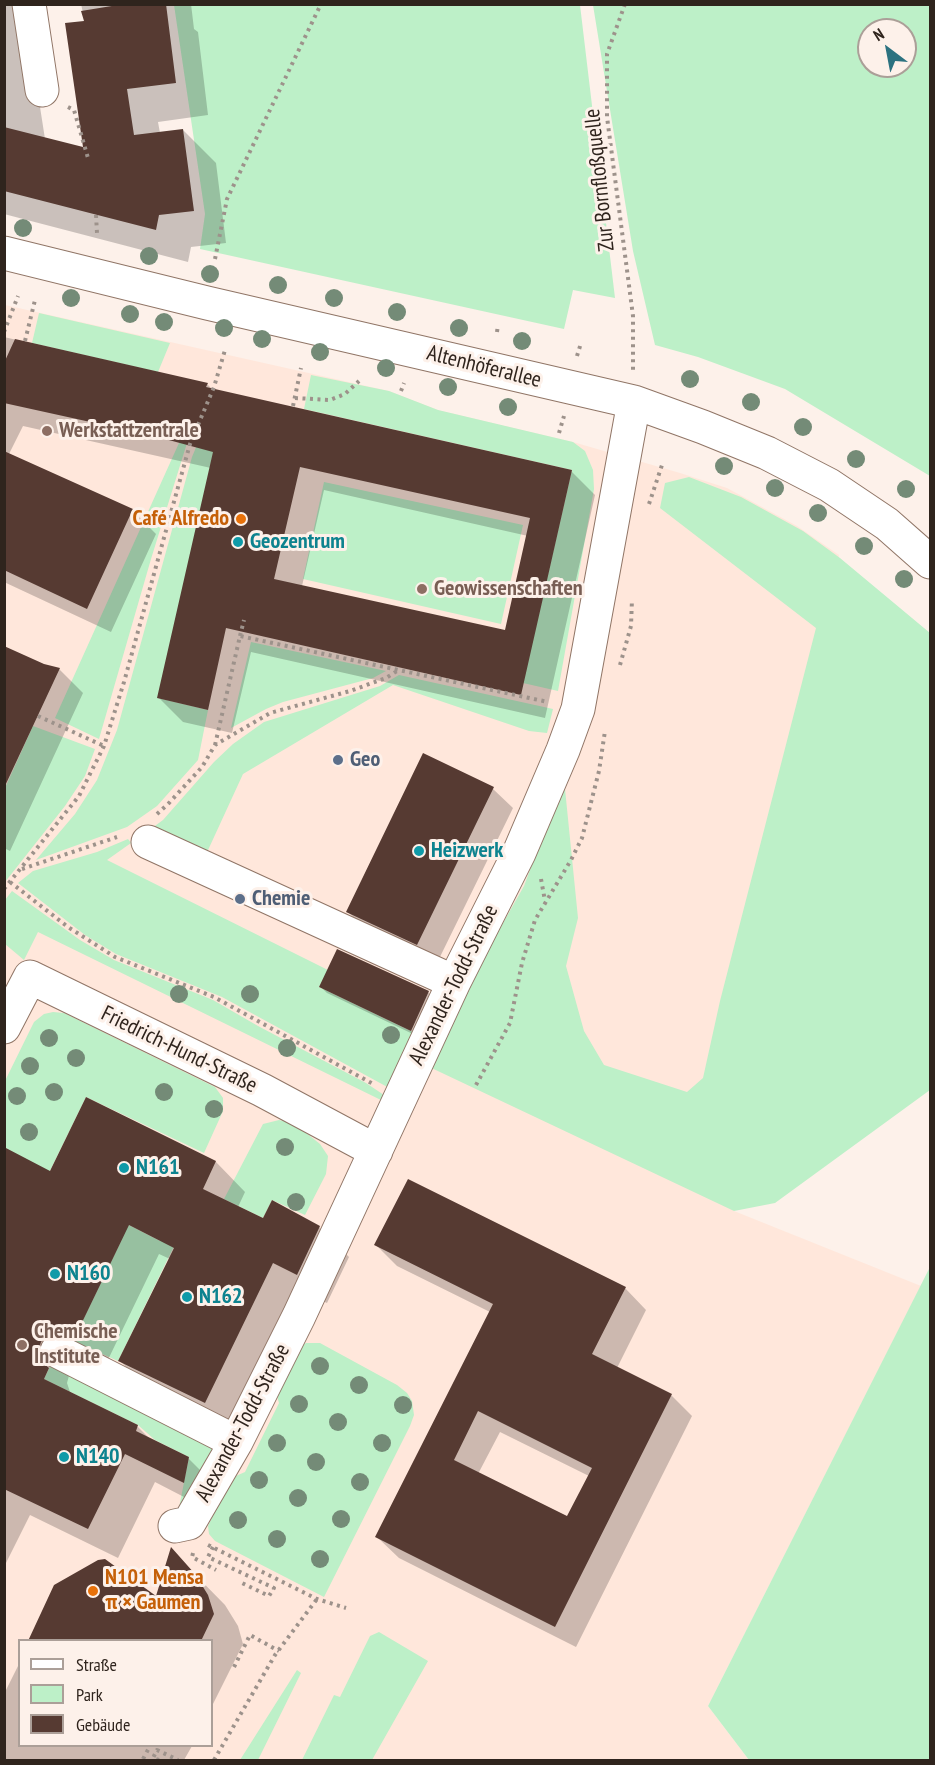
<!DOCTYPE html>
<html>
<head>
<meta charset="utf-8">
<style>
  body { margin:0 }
  #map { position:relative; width:935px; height:1765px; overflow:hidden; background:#fdf1ea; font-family:"PT Sans Narrow",sans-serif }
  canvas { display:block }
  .frame { position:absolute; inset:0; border:6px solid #2f241d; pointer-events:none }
  .legend { position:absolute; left:18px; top:1639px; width:195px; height:108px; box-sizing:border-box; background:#fdf1ea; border:2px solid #ab9f98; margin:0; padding:8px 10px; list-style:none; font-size:18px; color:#2f241d }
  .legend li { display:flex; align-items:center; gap:12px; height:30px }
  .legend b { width:30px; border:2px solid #ab9f98 }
  .north { position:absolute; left:857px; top:18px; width:60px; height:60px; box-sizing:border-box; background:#fdf1ea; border:2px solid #ab9f98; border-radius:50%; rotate:328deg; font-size:16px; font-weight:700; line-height:24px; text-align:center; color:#2f241d }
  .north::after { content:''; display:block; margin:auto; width:21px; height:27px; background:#2c7280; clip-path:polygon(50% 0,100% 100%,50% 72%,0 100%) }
</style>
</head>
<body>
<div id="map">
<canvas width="935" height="1765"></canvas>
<div class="frame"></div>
<ul class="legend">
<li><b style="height:8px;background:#fff"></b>Straße</li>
<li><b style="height:16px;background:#bdf0c8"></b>Park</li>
<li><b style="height:16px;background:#563a32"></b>Gebäude</li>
</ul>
<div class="north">N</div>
</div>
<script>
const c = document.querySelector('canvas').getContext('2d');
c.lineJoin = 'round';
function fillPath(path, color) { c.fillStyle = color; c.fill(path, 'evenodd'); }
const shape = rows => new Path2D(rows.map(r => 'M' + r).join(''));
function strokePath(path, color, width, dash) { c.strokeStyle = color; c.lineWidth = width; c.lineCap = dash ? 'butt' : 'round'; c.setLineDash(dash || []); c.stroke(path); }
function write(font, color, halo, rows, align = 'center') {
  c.font = font + ' "PT Sans Narrow",sans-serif'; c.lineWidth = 6; c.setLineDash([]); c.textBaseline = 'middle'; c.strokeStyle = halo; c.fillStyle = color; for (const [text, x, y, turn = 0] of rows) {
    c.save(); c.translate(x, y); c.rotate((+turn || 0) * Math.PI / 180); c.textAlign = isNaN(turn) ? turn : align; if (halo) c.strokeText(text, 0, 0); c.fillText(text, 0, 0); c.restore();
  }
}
const built = shape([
  [5,305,389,391,438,410,573,442,680,473,727,488,797,526,839,555,805,896,734,1211,921,1286,708,1706,749,1760,5,1760],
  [20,1640,212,1640,212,1746,20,1746]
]);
const green = shape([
  [174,5,580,5,615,298,573,290,564,329,200,249,205,214],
  [593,5,930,5,930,476,785,389,698,357,655,345,633,251],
  [869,30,905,30,905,66,869,66],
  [39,313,170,343,158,372,32,343],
  [311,375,389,391,438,410,573,442,585,451,593,470,594,489,558,691,523,683,572,470,304,409],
  [219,392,227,392,158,698,208,710,198,760,157,806,127,827,36,860,75,814,97,780,117,730,192,457],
  [179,443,187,443,151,559,99,739,55,718],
  [689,477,741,497,803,531,840,558,930,633,930,1090,775,1203,734,1211,423,1064,524,886,564,779,578,918,566,966,584,1031,604,1065,687,1092,703,1078,720,1001,816,628,660,508,665,483],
  [324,482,523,525,501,624,303,579],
  [251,642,386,671,373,678,283,702,266,709,231,728],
  [399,675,553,709,547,733,529,731,393,685,243,774,203,861,144,834,163,820,214,762,233,744,264,722,380,686],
  [33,726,95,749,85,776,65,806,5,882,5,788],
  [128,839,131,843,107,860,328,970,319,987,415,1033,391,1089,222,997,116,954,85,935,18,883,33,871,97,852],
  [12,891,80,940,114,960,213,1000,258,1026,366,1083,387,1097,385,1102,38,932,24,960,5,944,5,900],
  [53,1012,64,1013,215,1087,223,1098,223,1111,204,1153,86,1097,44,1183,5,1147,4,1083,34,1022,44,1014],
  [279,1120,295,1124,320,1144,328,1156,326,1174,305,1215,272,1200,263,1218,224,1199,263,1124],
  [117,1219,160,1241,181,1232,118,1361,73,1341,122,1239],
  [930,1267,930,1760,749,1760,708,1706],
  [306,1343,320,1343,397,1385,407,1393,412,1401,414,1415,410,1426,324,1597,215,1541,209,1534,208,1526,231,1478,245,1472,279,1403,275,1389,297,1350],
  [54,1358,216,1444,178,1513,189,1457,155,1440,138,1425,44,1379],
  [379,1632,428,1661,372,1760,302,1760,334,1695,340,1697,370,1636],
  [297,1670,301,1673,258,1760,240,1760]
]);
const shadow = shape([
  [4,4,24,4,45,139,85,149,85,22,81,4,191,4,194,29,198,32,208,115,158,122,160,133,183,130,216,163,226,243,191,247,188,262,4,214],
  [4,337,207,384,214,391,571,471,595,495,545,718,251,652,232,733,183,722,159,698,211,468,23,426,9,454,132,510,156,534,111,632,4,582],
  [324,490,528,536,506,632,302,586],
  [4,648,44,666,59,669,83,693,10,851,4,848],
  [493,789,513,808,437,963,367,931,347,911],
  [321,987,428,992,435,999,417,1036,327,993],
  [87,1099,216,1162,245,1192,238,1207,264,1220,319,1227,349,1257,327,1303,303,1292,234,1432,150,1390,120,1361,170,1259,159,1254,104,1368,70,1372,67,1383,70,1392,75,1396,138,1427,150,1439,188,1458,218,1488,213,1512,155,1482,118,1558,30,1515,4,1567,4,1149,50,1173],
  [376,1245,625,1288,646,1310,617,1368,671,1395,692,1416,576,1647,399,1558,377,1537,490,1312,397,1266],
  [500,1432,589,1476,568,1518,478,1474],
  [171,1550,225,1605,238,1626,243,1644,212,1706,212,1640,30,1640,157,1598],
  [20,1662,20,1746,192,1746,184,1760,4,1760,4,1694]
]);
const building = shape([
  [124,4,166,4,176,83,127,89,134,135,183,129,194,211,159,215,156,230,4,191,4,127,83,147,65,23,84,21,81,11],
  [15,339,208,383,206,387,572,470,521,695,226,628,208,710,157,698,213,452,154,436,4,403,4,363],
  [300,467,530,518,505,630,274,579],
  [4,451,133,509,87,609,4,570],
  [4,646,44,664,60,668,4,788],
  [423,753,494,787,417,945,346,912],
  [337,949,429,991,411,1031,319,987],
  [86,1097,216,1161,203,1189,263,1218,272,1200,320,1226,297,1275,273,1263,205,1403,118,1361,174,1248,129,1225,74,1339,55,1332,46,1336,41,1342,38,1353,42,1362,49,1368,44,1379,138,1425,136,1431,189,1457,184,1483,125,1454,88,1529,4,1489,4,1147,50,1171],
  [408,1179,626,1287,592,1354,672,1394,555,1627,375,1537,493,1304,374,1245],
  [478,1411,592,1468,567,1516,454,1460],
  [171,1547,195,1574,208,1595,214,1614,201,1641,28,1641,54,1585,98,1560,105,1559,156,1596]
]);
const path = shape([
  [625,4,607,54,607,117,633,316,633,371],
  [68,107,74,110,88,158],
  [96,215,97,233],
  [215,259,227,199,321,4],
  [4,332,18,296],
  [497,332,498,325],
  [25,341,35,300],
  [577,356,581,343],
  [401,391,404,383],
  [295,398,330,400,345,394,359,381],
  [293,406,301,368],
  [559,433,564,416],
  [649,504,663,462],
  [240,636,244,620],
  [620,665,631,626,632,599],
  [38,716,104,746],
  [215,745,240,636,548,702],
  [157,814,169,803,202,767,215,745,270,713,350,691,386,678,397,671],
  [22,869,117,837],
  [541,879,545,901],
  [10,882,68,927,115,957,214,997,375,1085],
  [4,889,79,796,104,746,124,682,190,444,214,387,225,350],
  [476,1085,510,1023,522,963,535,920,571,860,582,838,599,771,605,731],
  [208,1545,317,1599,346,1608],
  [213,1547,208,1557,274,1588,269,1596,240,1582],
  [193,1553,192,1557,216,1570],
  [234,1667,250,1635,279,1651],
  [143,1759,150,1746],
  [159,1760,153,1758,157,1750,178,1760],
  [214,1760,275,1655,317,1599]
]);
const minor = shape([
  [29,4,42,90],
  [4,253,207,303,634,402,703,427,767,453,829,485,887,524,930,562],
  [148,842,454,982],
  [4,1027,30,977,262,1090,376,1151],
  [57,1351,236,1442],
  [175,1526,189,1523,236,1442,299,1316,454,982,519,853,563,750,578,709,634,402]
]);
const trees = [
  [23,228],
  [149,256],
  [210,274],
  [278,285],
  [71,298],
  [334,298],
  [397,312],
  [130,314],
  [164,322],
  [224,328],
  [459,328],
  [262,339],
  [522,341],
  [320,352],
  [386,368],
  [690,379],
  [448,387],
  [751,402],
  [508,407],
  [803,427],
  [856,459],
  [724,466],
  [775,488],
  [906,489],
  [818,513],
  [864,546],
  [904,579],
  [179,994],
  [250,994],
  [391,1035],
  [49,1038],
  [287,1048],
  [76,1058],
  [30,1066],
  [54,1092],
  [164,1092],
  [17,1096],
  [214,1109],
  [29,1132],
  [285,1147],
  [296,1202],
  [320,1366],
  [359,1385],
  [299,1404],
  [403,1405],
  [338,1422],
  [277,1443],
  [382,1443],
  [316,1462],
  [259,1480],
  [360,1482],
  [298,1498],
  [341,1519],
  [238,1520],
  [277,1539],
  [320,1559]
];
const markers = [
  [47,431,6,"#8d6e63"],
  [241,519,6,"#e8710a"],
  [238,542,6,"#0f9aa8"],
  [422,589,6,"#8d6e63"],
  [338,760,6,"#5c6f8a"],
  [419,851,6,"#0f9aa8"],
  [240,899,6,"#5c6f8a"],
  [124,1168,6,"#0f9aa8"],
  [55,1274,6,"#0f9aa8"],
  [187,1297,6,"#0f9aa8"],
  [22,1345,6,"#8d6e63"],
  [64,1457,6,"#0f9aa8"],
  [93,1591,6,"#e8710a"]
];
const streetNames = [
  ["Zur Bornfloßquelle",600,180,-96],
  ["Altenhöferallee",484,367,14],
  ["Alexander-Todd-Straße",454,985,-64],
  ["Friedrich-Hund-Straße",179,1050,26],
  ["Alexander-Todd-Straße",243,1423,-62]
];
const educationNames = [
  ["Werkstattzentrale",59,431],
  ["Geowissenschaften",434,589],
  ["Chemische",34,1332],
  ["Institute",34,1357]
];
const foodNames = [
  ["Café Alfredo",229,519],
  ["N101 Mensa",105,1578,"left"],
  ["π × Gaumen",105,1603,"left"]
];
const cultureNames = [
  ["Geozentrum",250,542],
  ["Heizwerk",431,851],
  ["N161",136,1168],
  ["N160",67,1274],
  ["N162",199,1297],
  ["N140",76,1457]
];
const serviceNames = [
  ["Geo",350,760],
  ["Chemie",252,899]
];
fillPath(built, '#ffe7db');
fillPath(green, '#bdf0c8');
fillPath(shadow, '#0003');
fillPath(building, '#563a32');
strokePath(minor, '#907566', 35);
strokePath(path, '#9d928b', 4, [3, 4.5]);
strokePath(minor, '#fff', 33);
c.fillStyle = '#748b77';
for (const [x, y] of trees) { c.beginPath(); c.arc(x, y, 9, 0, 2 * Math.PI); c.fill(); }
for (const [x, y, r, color] of markers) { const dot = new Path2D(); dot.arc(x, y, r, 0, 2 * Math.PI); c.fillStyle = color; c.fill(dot); strokePath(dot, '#fdf1ea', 2); }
write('22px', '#2f241d', '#fdf1ea', streetNames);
write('bold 22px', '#785e54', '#fdf1ea', educationNames, 'left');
write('bold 22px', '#c56008', '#fdf1ea', foodNames, 'right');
write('bold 22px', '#0d838f', '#fdf1ea', cultureNames, 'left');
write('bold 22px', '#4e5e75', '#fdf1ea', serviceNames, 'left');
</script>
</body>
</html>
